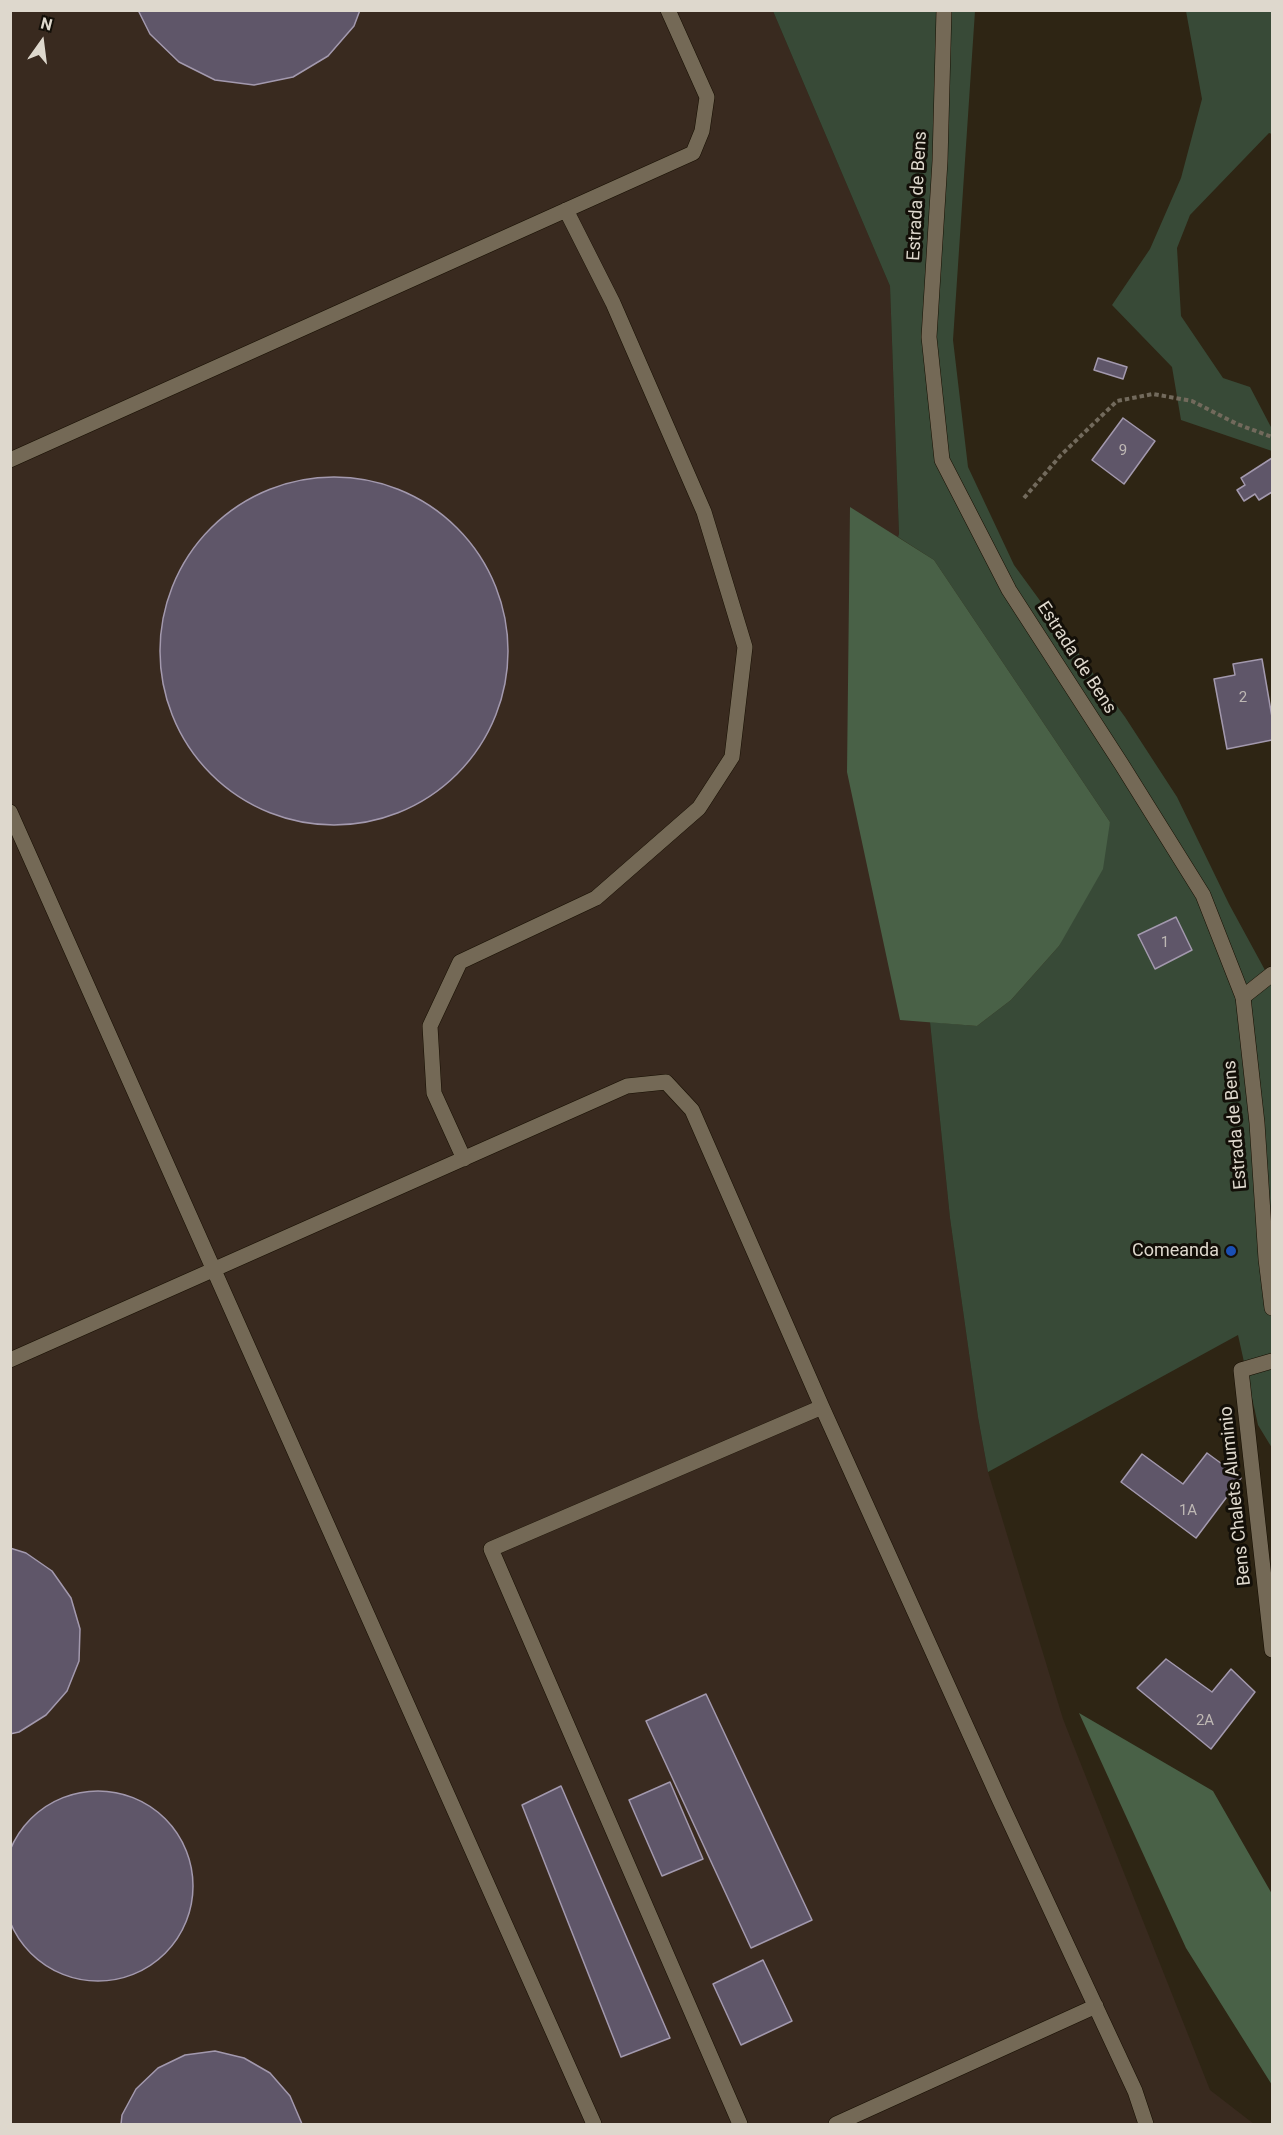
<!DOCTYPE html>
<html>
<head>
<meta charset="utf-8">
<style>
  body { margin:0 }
  #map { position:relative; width:1283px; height:2135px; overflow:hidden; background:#2e2514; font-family:Roboto,sans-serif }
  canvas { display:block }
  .frame { position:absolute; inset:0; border:12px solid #ded8cd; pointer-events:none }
  .north { position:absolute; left:12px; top:12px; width:60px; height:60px; -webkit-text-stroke:4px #130f08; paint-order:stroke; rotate:14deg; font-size:16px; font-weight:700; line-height:24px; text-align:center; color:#ded8cd }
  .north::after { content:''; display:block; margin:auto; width:21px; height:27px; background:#ded8cd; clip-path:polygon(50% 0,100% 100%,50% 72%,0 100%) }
</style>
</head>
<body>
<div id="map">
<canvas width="1283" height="2135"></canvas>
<div class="frame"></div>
<div class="north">N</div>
</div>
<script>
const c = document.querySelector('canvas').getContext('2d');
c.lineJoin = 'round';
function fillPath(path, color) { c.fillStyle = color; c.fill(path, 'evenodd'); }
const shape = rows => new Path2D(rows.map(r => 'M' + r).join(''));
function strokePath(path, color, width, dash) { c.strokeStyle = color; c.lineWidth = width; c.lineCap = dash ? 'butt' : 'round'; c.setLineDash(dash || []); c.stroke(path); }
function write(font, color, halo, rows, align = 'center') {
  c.font = font + ' Roboto,sans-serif'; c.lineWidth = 6; c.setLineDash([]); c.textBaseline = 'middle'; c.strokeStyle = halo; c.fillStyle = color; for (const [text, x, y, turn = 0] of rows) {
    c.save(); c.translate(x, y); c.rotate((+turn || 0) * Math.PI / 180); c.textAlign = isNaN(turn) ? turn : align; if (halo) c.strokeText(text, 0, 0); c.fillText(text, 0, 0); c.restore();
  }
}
const industrial = shape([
  [11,11,773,11,890,286,899,535,865,608,930,1022,950,1218,978,1417,988,1472,1063,1719,1210,2090,1254,2124,11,2124]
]);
const green = shape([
  [773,11,975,11,953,340,968,467,1014,565,1125,717,1177,797,1229,904,1272,983,1272,1448,1258,1425,1238,1335,988,1472,978,1417,950,1218,930,1022,977,1026,1011,1000,1059,946,1110,822,934,560,898,537,899,534,890,286],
  [1186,11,1272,11,1272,134,1269,133,1190,215,1177,248,1181,316,1223,378,1250,387,1272,429,1272,451,1181,420,1172,367,1112,305,1150,249,1181,178,1202,99]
]);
const forest = shape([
  [850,507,934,560,1110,822,1103,869,1059,946,1011,1000,977,1026,900,1020,847,772],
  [1079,1713,1213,1791,1272,1894,1272,2085,1186,1948]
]);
const building = shape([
  [138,10,360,10,354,26,328,56,293,77,254,85,215,80,179,62,150,34,138,10],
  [1098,358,1127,367,1123,379,1094,370,1098,358],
  [1123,418,1155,441,1124,484,1092,460,1123,418],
  [1272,458,1272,492,1259,500,1255,494,1244,501,1237,490,1245,485,1241,478,1272,458],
  '160 651a174 174 0 1 1 348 0a174 174 0 1 1-348 0Z',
  [1262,659,1272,717,1272,740,1227,749,1214,679,1235,675,1233,664,1262,659],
  [1176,917,1192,950,1155,969,1138,935,1176,917],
  [1207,1453,1241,1478,1196,1538,1121,1482,1142,1454,1183,1484,1207,1453],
  [10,1548,26,1553,52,1571,71,1598,80,1629,79,1661,67,1691,46,1715,19,1732,10,1734,10,1548],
  [1166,1659,1212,1692,1231,1669,1255,1692,1211,1749,1137,1688,1166,1659],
  [706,1694,812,1920,751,1948,646,1721,706,1694],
  [670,1782,703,1859,662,1876,629,1800,670,1782],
  [561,1786,670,2038,621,2057,522,1805,561,1786],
  '3 1886a95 95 0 1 1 190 0a95 95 0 1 1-190 0Z',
  [763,1960,792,2021,741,2045,713,1984,763,1960],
  [215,2051,244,2058,270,2073,290,2096,302,2124,121,2124,122,2115,136,2089,158,2068,185,2055,215,2051]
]);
const path = shape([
  [1024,498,1061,455,1117,401,1153,394,1192,401,1237,424,1272,437]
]);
const service = shape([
  [10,460,693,153,702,131,707,97,668,10],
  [10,812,594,2124],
  [464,1159,434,1093,430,1026,460,962,596,898,699,808,732,757,745,647,704,512,613,303,566,210],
  [10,1360,627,1086,666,1082,692,1110,822,1407,1000,1801,1135,2091,1146,2124],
  [1272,1361,1241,1370,1272,1650],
  [740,2124,491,1549,822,1407],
  [836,2124,1096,2006]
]);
const minor = shape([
  [1243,997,1272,974]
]);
const tertiary = shape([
  [944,10,940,161,929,337,942,460,1009,590,1122,765,1203,895,1243,997,1257,1123,1266,1259,1272,1308]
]);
const markers = [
  [1231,1251,6,"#1a4fb4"]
];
const numberNames = [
  ["9",1123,451],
  ["2",1243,698],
  ["1",1165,943],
  ["1A",1188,1511],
  ["2A",1205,1721]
];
const streetNames = [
  ["Estrada de Bens",918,196,-87],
  ["Estrada de Bens",1076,658,57],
  ["Estrada de Bens",1236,1125,-95],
  ["Bens Chalets Aluminio",1236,1496,-96]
];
const poiNames = [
  ["Comeanda",1219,1251]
];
fillPath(industrial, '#392a1f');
fillPath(green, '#384a37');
fillPath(forest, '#496147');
fillPath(building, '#5f5669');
strokePath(building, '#a399ae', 1.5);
strokePath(service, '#160e01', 16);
strokePath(minor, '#160e01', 16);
strokePath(tertiary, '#160e01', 16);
strokePath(path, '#726a5c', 4, [4.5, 3]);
strokePath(service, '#746956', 15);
strokePath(minor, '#746956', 15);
strokePath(tertiary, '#746956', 15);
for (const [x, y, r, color] of markers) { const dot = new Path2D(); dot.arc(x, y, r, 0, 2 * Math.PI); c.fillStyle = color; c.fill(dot); strokePath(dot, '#130f08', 2); }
write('15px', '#beb8b4', null, numberNames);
write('18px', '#ded8cd', '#130f08', streetNames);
write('18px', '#ded8cd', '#130f08', poiNames, 'right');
</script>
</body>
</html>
